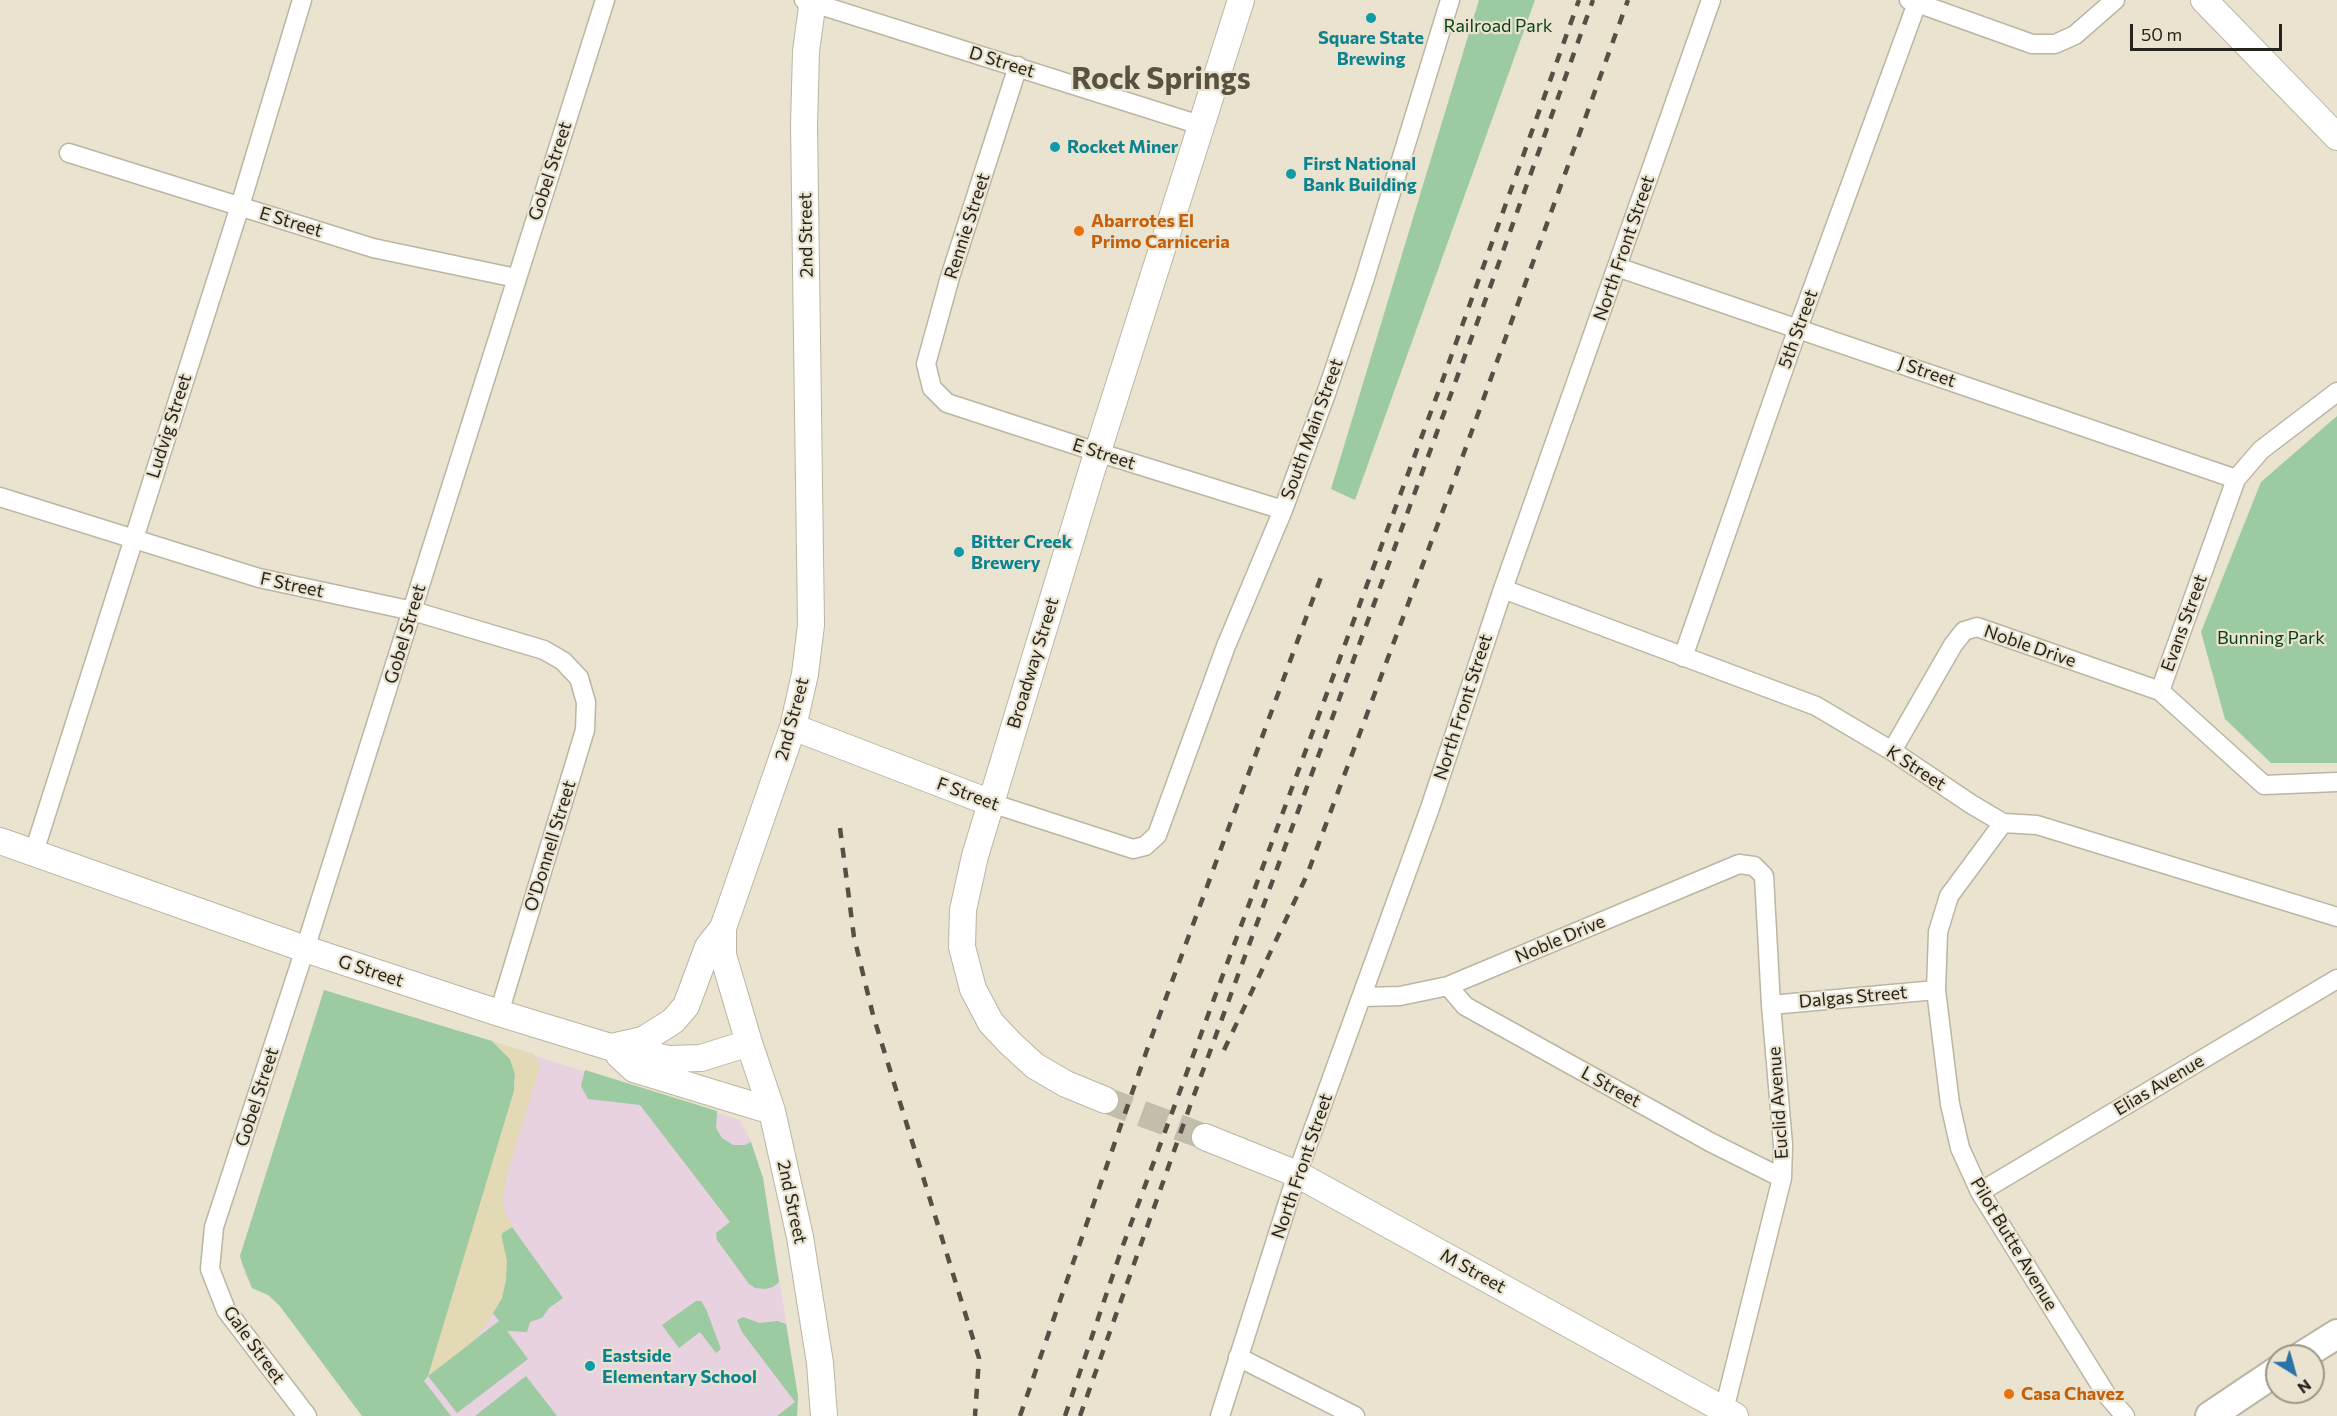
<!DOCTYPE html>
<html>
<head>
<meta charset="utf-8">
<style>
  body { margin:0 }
  #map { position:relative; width:2337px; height:1416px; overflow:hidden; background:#eae3cf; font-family:Commissioner,sans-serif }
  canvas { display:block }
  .north { position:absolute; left:2265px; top:1344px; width:60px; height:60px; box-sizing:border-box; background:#eae3cf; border:2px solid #9c9687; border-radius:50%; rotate:143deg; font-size:16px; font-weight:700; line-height:24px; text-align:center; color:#26231c }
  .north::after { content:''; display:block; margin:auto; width:21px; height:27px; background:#2973a6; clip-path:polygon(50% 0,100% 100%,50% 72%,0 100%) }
  .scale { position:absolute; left:2130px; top:24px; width:152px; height:27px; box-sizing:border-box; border:3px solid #26231c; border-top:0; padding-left:8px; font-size:18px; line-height:21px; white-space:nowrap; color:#26231c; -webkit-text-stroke:4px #eae3cf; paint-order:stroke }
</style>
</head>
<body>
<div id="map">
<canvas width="2337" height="1416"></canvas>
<div class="north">N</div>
<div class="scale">50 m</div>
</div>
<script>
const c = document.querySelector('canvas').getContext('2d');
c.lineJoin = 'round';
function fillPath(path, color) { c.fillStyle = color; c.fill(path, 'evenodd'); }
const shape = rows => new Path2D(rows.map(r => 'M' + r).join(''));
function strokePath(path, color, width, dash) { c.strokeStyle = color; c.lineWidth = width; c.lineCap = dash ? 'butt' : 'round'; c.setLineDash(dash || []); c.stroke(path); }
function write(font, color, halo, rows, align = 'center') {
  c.font = font + ' Commissioner,sans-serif'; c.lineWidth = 4.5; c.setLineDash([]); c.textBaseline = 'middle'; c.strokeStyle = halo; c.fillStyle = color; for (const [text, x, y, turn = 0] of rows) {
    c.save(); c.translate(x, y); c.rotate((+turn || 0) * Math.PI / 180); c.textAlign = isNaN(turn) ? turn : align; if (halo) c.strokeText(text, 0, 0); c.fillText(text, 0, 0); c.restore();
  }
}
const education = shape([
  [324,990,740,1120,751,1142,763,1178,798,1396,797,1416,362,1416,279,1305,268,1295,252,1288,245,1275,240,1256]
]);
const green = shape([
  [1479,0,1535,0,1355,500,1331,489],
  [2337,416,2337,763,2271,763,2225,719,2201,632,2261,482],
  [324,990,492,1041,510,1059,515,1074,514,1091,429,1375,499,1321,493,1313,502,1298,501,1237,503,1232,512,1227,563,1298,549,1308,542,1318,530,1322,527,1332,507,1331,528,1359,457,1413,428,1376,424,1381,451,1416,362,1416,279,1305,268,1295,252,1288,242,1263,240,1256],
  [585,1070,717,1111,716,1128,722,1138,733,1145,745,1145,751,1142,763,1178,779,1282,773,1287,765,1289,755,1288,749,1284,717,1240,716,1233,730,1222,640,1105,588,1099,581,1086],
  [696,1301,701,1301,706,1309,721,1349,716,1353,700,1332,679,1348,662,1325],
  [743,1317,760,1323,777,1321,786,1324,798,1396,797,1416,777,1416,795,1402,742,1332,737,1320],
  [526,1376,557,1416,475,1416]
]);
const sand = shape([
  [492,1041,534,1054,540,1067,507,1174,503,1205,512,1227,501,1234,507,1261,506,1280,502,1298,484,1328,472,1342,428,1376,514,1091,515,1074,510,1059]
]);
const secondaryTunnel = shape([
  [1105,1100,1205,1137]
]);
const street = shape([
  [804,0,1200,125],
  [1909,0,2032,44,2055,44,2075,35,2115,0],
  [1018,66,950,277,926,364,932,388,947,403,1097,452,1283,510],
  [69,153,373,248,516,278],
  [1617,267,2236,479],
  [2337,392,2261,450,2236,479,2160,691,2264,785,2337,782],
  [0,497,259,578,413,611,544,650,563,661,579,678,586,702,585,730,499,1013],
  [1503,589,1816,706,1892,751,1971,804,2003,823,2037,825,2337,917],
  [1683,657,1798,328,1917,3],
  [1892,751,1953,645,1964,631,1977,627,2160,691],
  [991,803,1133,849,1145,846,1157,835,1226,646,1283,510,1327,391,1364,281,1450,0],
  [2003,823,1949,896,1938,932,1936,990,1950,1104,1960,1148,1980,1192,2106,1394,2125,1416],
  [34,852,240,206,302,0],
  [1448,986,1465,1006,1710,1142,1782,1178],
  [1362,997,1400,996,1448,986,1739,864,1754,866,1764,876,1771,1005,1783,1145,1782,1178,1724,1410],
  [1771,1005,1936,990],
  [1980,1192,2337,979],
  [1238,1357,1355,1416],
  [307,1416,226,1310,210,1269,214,1227,305,949,605,0],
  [1220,1416,1297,1174,1430,808,1503,589,1711,0]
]);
const secondary = shape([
  [813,0,806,51,804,125,811,625,805,674,793,727,723,928,723,955,749,1043,772,1111,800,1237,820,1363,824,1416],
  [2204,0,2337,137],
  [793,727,991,803],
  [0,841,305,949,499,1013,610,1047,669,1059,701,1058,749,1043],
  [616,1046,643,1040,673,1021,686,1006,708,947,723,928],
  [619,1055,634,1069,772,1111],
  [1105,1100,1066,1084,1035,1066,1011,1044,991,1023,973,989,962,947,963,910,975,856,1091,473,1241,0],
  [1205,1137,1297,1174,1735,1416]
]);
const primary = shape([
  [2302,1356,2337,1334],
  [2210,1416,2277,1371]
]);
const rail = shape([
  [840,828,854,937,873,1015,979,1358,975,1416],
  [1224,1050,1307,875,1445,505,1628,0],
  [1020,1416,1149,1044,1324,569],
  [1065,1416,1122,1248,1443,379,1579,0],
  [1080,1416,1190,1106,1492,282,1593,0]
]);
const markers = [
  [1371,18,6,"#0f9aa8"],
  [1055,147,6,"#0f9aa8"],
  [1291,174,6,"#0f9aa8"],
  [1079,231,6,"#e8710a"],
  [959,552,6,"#0f9aa8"],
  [590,1366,6,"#0f9aa8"],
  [2009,1394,6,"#e8710a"]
];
const parkNames = [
  ["Railroad Park",1498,26],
  ["Bunning Park",2271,638]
];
const cultureNames = [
  ["Square State",1371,38,"center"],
  ["Brewing",1371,59,"center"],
  ["Rocket Miner",1067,147],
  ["First National",1303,164],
  ["Bank Building",1303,185],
  ["Bitter Creek",971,542],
  ["Brewery",971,563],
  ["Eastside",602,1356],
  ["Elementary School",602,1377]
];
const streetNames = [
  ["D Street",1002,62,17],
  ["Gobel Street",550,171,-72],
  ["E Street",291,222,17],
  ["Rennie Street",967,226,-72],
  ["2nd Street",806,235,-91],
  ["North Front Street",1624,248,-71],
  ["5th Street",1798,329,-70],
  ["J Street",1927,372,19],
  ["Ludvig Street",169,426,-72],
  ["South Main Street",1312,429,-70],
  ["E Street",1104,454,18],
  ["F Street",292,585,12],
  ["Evans Street",2184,623,-70],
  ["Gobel Street",405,634,-73],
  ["Noble Drive",2030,646,19],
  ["Broadway Street",1033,663,-73],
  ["North Front Street",1463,707,-72],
  ["2nd Street",792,719,-75],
  ["K Street",1916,768,33],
  ["F Street",968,794,20],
  ["O'Donnell Street",550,846,-73],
  ["Noble Drive",1560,939,-23],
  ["G Street",371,971,18],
  ["Dalgas Street",1853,997,-5],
  ["Elias Avenue",2159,1085,-31],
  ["L Street",1611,1087,29],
  ["Gobel Street",257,1097,-72],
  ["Euclid Avenue",1778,1103,-94],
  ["North Front Street",1302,1166,-71],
  ["2nd Street",792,1202,78],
  ["Pilot Butte Avenue",2014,1244,59],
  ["M Street",1473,1271,29],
  ["Gale Street",254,1345,54]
];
const foodNames = [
  ["Abarrotes El",1091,221],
  ["Primo Carniceria",1091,242],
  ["Casa Chavez",2021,1394]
];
const townNames = [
  ["Rock Springs",1161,79]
];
fillPath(education, '#e8d2e0');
fillPath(green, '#9ccaa1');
fillPath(sand, '#e3dab5');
strokePath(secondaryTunnel, '#c3bdab', 26, [26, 13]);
strokePath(street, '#bcb5a2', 21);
strokePath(secondary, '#bcb5a2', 28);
strokePath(primary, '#bcb5a2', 32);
strokePath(street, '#fff', 18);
strokePath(secondary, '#fff', 26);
strokePath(primary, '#fff', 28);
strokePath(rail, '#545046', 4.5, [10, 10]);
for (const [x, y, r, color] of markers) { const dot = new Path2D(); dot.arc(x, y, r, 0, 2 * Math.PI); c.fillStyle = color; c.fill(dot); strokePath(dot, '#eae3cf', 2); }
write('18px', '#053f15', '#eae3cf', parkNames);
write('bold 18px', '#0d838f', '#eae3cf', cultureNames, 'left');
write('18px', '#26231c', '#eae3cf', streetNames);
write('bold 18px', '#c56008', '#eae3cf', foodNames, 'left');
write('bold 30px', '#585241', '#eae3cf', townNames);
</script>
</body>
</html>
